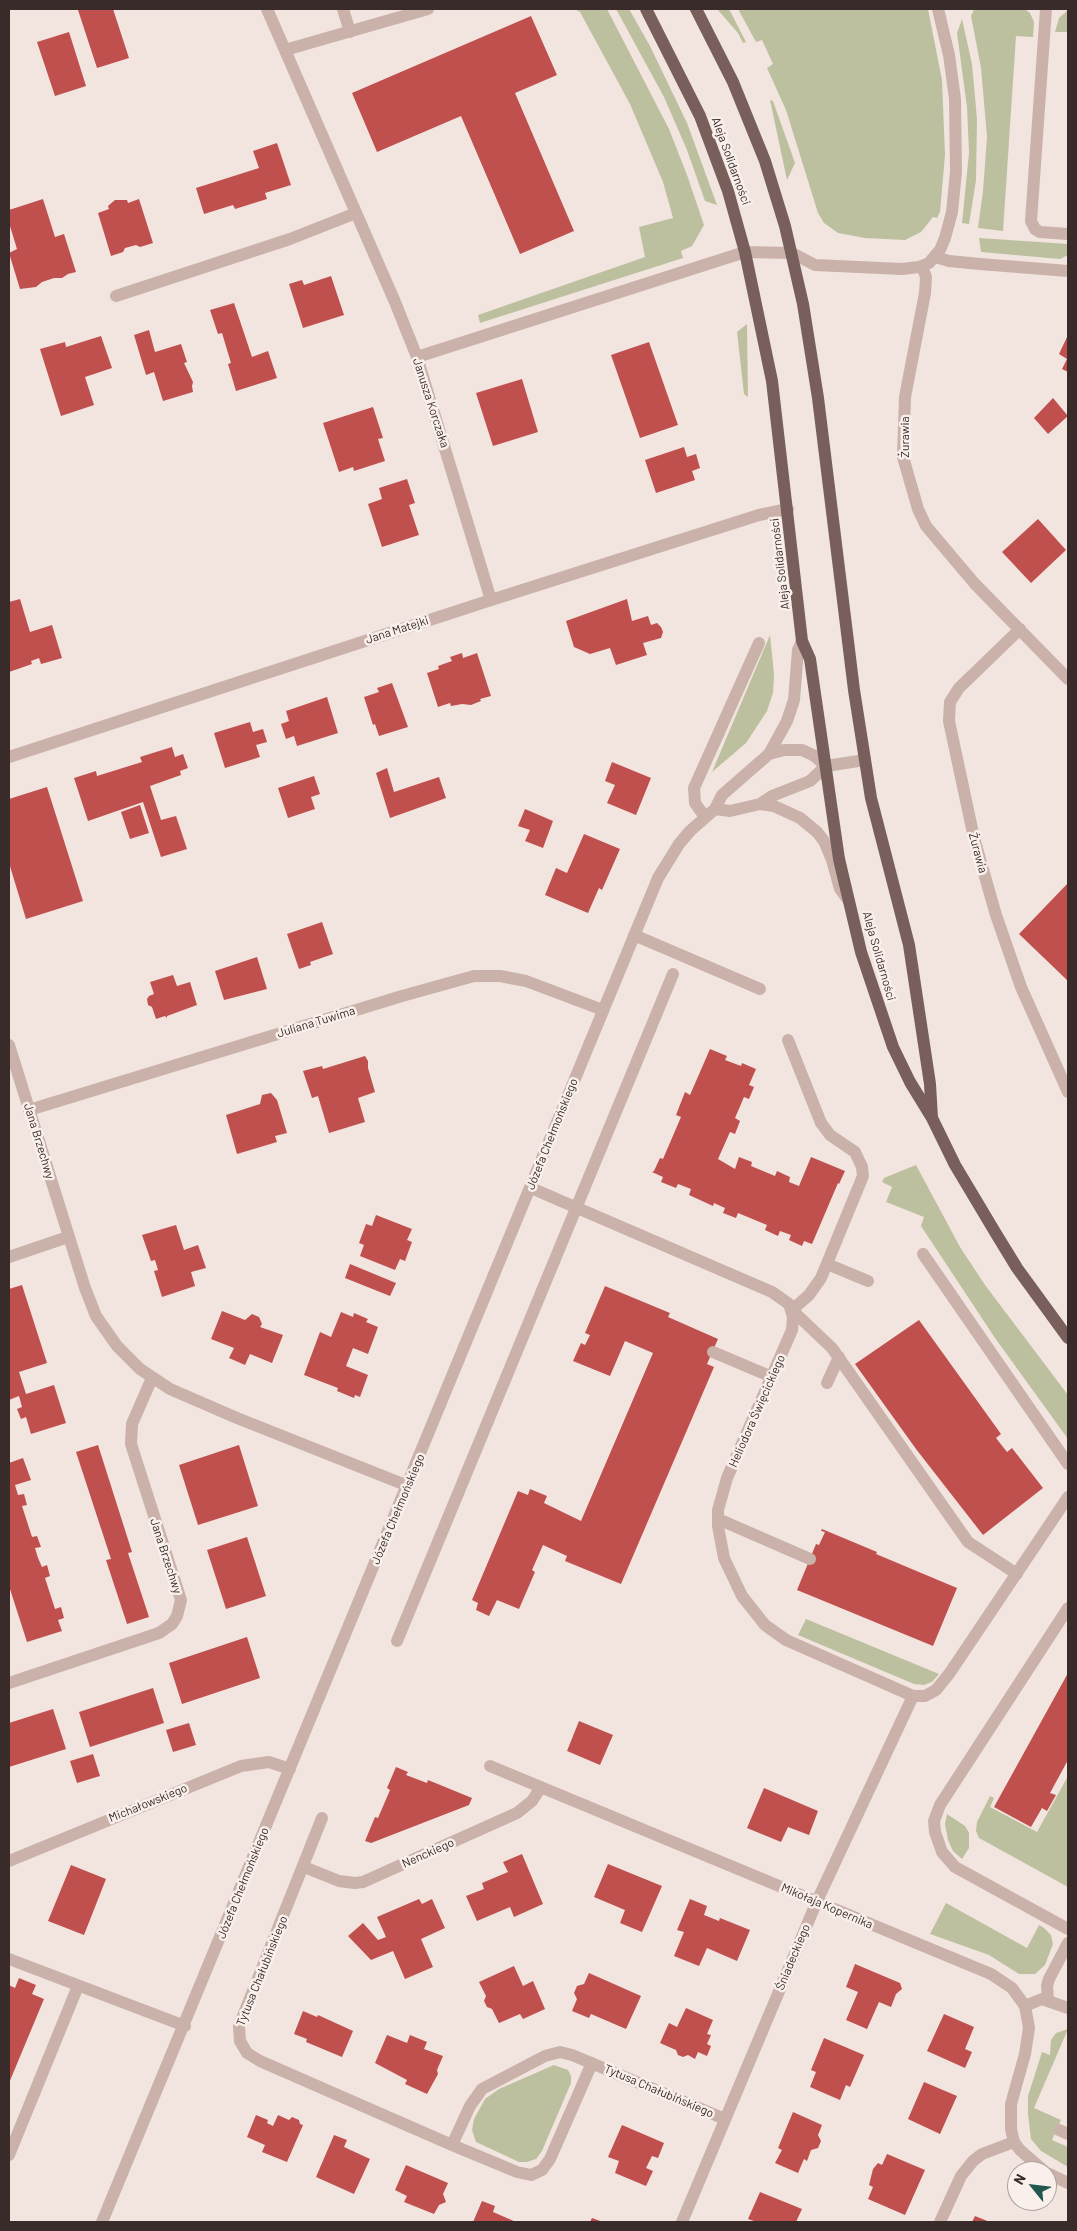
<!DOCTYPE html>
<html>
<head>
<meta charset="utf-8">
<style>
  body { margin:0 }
  #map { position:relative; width:1077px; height:2231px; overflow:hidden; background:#f2e4df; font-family:Barlow,sans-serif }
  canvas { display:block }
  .frame { position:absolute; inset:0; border:10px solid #382b2a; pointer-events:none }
  .north { position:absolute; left:1007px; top:2161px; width:50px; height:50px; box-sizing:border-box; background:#f9f0eb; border:1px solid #aca19e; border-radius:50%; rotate:299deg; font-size:14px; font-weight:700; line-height:20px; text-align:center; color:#382b2a }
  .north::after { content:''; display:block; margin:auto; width:18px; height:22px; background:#21574f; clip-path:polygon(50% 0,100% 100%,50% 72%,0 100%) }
</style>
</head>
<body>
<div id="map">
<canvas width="1077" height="2231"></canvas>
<div class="frame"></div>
<div class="north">N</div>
</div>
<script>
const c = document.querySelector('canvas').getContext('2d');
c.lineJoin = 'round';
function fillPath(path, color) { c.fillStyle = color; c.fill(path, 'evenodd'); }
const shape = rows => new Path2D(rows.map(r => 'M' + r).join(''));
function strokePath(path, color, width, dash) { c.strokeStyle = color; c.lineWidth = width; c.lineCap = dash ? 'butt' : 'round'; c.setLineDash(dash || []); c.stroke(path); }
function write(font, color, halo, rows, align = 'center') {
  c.font = font + ' Barlow,sans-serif'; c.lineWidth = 5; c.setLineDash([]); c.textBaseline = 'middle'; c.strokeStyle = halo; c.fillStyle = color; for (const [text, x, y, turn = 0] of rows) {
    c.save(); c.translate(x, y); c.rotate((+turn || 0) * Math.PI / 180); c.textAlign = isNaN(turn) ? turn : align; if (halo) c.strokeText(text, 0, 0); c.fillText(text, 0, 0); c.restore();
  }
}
const green = shape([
  [575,9,607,9,669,129,687,175,704,225,692,246,681,251,683,258,480,323,478,315,645,257,639,227,673,218,663,182,630,104,580,12],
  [616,9,629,9,650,46,687,123,717,205,705,201,687,150,664,97],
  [717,9,729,9,746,42,743,43,738,33],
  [738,9,928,9,942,80,945,155,940,212,937,218,933,217,921,232,905,240,865,238,838,233,824,223,818,213,786,110,767,68,773,64,762,40,756,42],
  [974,9,1026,10,1030,13,1034,22,1033,37,1016,36,1003,231,978,228,983,191,987,137,981,68,971,16],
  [1068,10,1068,32,1055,32,1059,18],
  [962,19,972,64,977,119,976,180,969,224,962,223,969,153,967,107,957,33],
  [770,100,773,101,795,163,787,180],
  [979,238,1068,244,1068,255,1060,259,981,252],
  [747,324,748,397,744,394,737,332],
  [770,635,774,674,773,693,767,711,746,743,712,772],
  [916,1165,960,1247,985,1285,1068,1395,1068,1439,995,1338,921,1226,924,1217,886,1202,892,1187,882,1182,884,1178],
  [806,1619,939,1674,932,1682,924,1685,914,1684,798,1635],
  [1068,1776,1068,1887,979,1838,976,1831,977,1822,990,1796,994,1798,990,1807,1037,1832],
  [947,1814,965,1826,969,1833,969,1848,962,1859,953,1851,948,1840,945,1824],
  [946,1903,1027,1948,1039,1925,1044,1928,1051,1935,1053,1944,1045,1965,1035,1974,1019,1974,989,1955,930,1934],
  [1068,2029,1034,2108,1061,2120,1052,2140,1068,2147,1068,2167,1041,2151,1031,2139,1028,2114,1028,2096,1042,2052,1050,2055,1051,2040,1056,2033],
  [554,2065,568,2070,571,2076,571,2083,542,2151,536,2159,527,2162,519,2162,476,2142,472,2130,474,2119,485,2099,499,2089]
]);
const building = shape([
  [82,9,113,9,129,58,97,68,78,10],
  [531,16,557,75,515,93,574,231,520,254,461,116,377,152,352,93],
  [69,32,86,86,55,96,37,42],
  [277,143,291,185,265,193,267,199,235,209,233,205,204,214,196,188,259,168,253,151],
  [43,199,55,237,64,234,76,272,68,274,62,278,54,278,42,282,36,287,20,289,9,253,17,249,9,223,9,210],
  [139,199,153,243,140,247,136,245,125,248,123,252,111,256,98,213,109,209,108,206,115,200,127,200,128,203],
  [331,276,344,315,303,328,289,284,302,280,304,285],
  [234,303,252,357,268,351,277,378,236,391,228,364,231,363,222,333,218,334,210,310],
  [149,330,155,352,181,344,187,362,184,363,193,382,192,386,193,392,163,401,154,372,146,375,134,335],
  [1068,335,1068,372,1062,369,1067,359,1059,354],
  [101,336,112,368,85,377,94,405,61,416,40,349,65,342,66,347],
  [649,342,678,425,640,438,611,355],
  [522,379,538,432,493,446,476,393],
  [1053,398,1068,416,1048,434,1034,418],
  [373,407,383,438,378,439,385,461,354,471,353,467,339,472,323,423],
  [684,447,687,457,696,454,700,468,692,471,695,480,656,493,645,460],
  [407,479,415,503,409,505,419,535,382,547,368,504,382,499,379,488],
  [1038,519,1066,550,1031,583,1002,552],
  [20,599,30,632,52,625,62,658,41,664,39,658,31,661,32,664,9,672,9,602],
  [627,599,632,621,648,616,651,625,657,623,661,627,663,632,661,638,643,643,647,655,616,665,610,648,590,654,574,647,566,621],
  [462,653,463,658,477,653,491,696,480,699,481,701,471,705,462,704,451,706,450,703,438,707,427,673,439,669,438,666,452,661,450,657],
  [392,683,408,727,379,736,375,724,373,725,364,697,379,692,377,688],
  [327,697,338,733,297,746,294,736,286,739,281,724,289,721,286,711],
  [250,722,253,732,263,729,267,742,256,745,260,757,225,768,214,733],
  [172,747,175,757,183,754,188,768,180,771,181,775,150,786,161,820,176,816,187,849,161,857,143,802,88,821,74,778,96,771,97,776,142,762,140,757],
  [612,762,651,778,636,815,607,803,615,785,605,781],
  [387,768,394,792,439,777,446,798,390,818,376,773],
  [314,776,320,794,311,797,315,809,288,818,278,788],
  [47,787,83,901,26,919,9,863,9,799],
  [140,805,149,833,130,839,121,812],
  [525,809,553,821,543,848,525,841,530,830,518,826],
  [584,834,620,849,602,890,599,888,588,913,545,895,556,868,567,873],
  [1068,883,1068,981,1019,934],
  [322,922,333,954,310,962,311,965,299,969,287,934],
  [257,957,267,989,224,1000,215,971],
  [173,975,177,986,190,982,197,1005,167,1016,167,1018,165,1016,156,1019,152,1007,148,1005,147,999,149,996,154,994,150,982],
  [710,1049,727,1056,725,1060,741,1066,742,1063,756,1069,749,1085,754,1087,749,1099,744,1097,735,1118,740,1121,735,1134,730,1132,718,1159,735,1169,739,1157,752,1162,751,1166,775,1176,777,1171,790,1177,789,1182,799,1186,811,1157,845,1171,839,1184,838,1183,812,1244,804,1241,802,1246,789,1240,791,1235,780,1231,778,1236,765,1230,767,1225,738,1213,736,1218,723,1213,725,1208,714,1203,713,1206,689,1195,691,1189,678,1184,676,1188,661,1182,663,1177,652,1172,654,1171,660,1158,663,1159,681,1117,676,1115,685,1092,690,1095],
  [365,1056,368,1061,368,1068,375,1092,358,1098,365,1122,329,1133,318,1096,312,1098,303,1071,322,1066,323,1069],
  [271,1093,277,1100,287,1133,275,1136,277,1142,237,1154,226,1115,260,1104,262,1095],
  [376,1215,412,1229,407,1240,412,1242,405,1261,400,1259,395,1270,360,1256,364,1245,359,1243,366,1224,372,1226],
  [176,1225,184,1250,198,1245,206,1268,191,1272,195,1286,162,1297,154,1271,158,1270,155,1260,151,1261,142,1235],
  [350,1264,396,1283,390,1296,345,1278],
  [22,1285,47,1363,19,1372,26,1394,54,1385,66,1423,31,1434,26,1417,21,1419,17,1409,22,1407,19,1396,9,1400,9,1289],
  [605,1286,670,1313,668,1317,718,1339,707,1364,714,1367,621,1584,565,1561,567,1556,543,1545,532,1570,535,1572,519,1609,497,1600,489,1616,476,1610,478,1603,472,1600,518,1491,528,1495,530,1489,547,1496,544,1503,581,1521,653,1353,625,1341,610,1376,573,1361,581,1343,585,1345,590,1335,585,1333],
  [222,1311,245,1320,252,1314,259,1317,262,1324,260,1327,283,1335,272,1363,250,1354,245,1365,229,1358,234,1348,211,1339],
  [341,1312,353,1317,354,1313,368,1319,366,1322,378,1327,368,1354,353,1348,346,1366,368,1375,360,1397,355,1395,354,1398,337,1391,338,1388,304,1375,320,1332,331,1337],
  [919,1320,1001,1434,996,1438,1007,1452,1012,1448,1043,1488,983,1535,916,1449,855,1364],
  [98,1445,132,1552,128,1553,149,1617,127,1624,106,1560,111,1559,76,1452],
  [239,1445,258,1506,198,1525,179,1465],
  [23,1458,31,1480,15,1485,18,1495,24,1494,27,1505,22,1506,32,1537,37,1536,41,1547,35,1548,38,1558,42,1567,47,1565,50,1576,45,1578,55,1609,61,1607,64,1618,58,1620,62,1631,27,1642,9,1586,9,1463],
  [822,1529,877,1552,876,1554,957,1588,933,1646,797,1590,816,1544,819,1545,825,1532,821,1531],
  [247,1537,266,1596,226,1609,207,1550],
  [247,1637,260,1678,182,1704,169,1663],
  [1068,1673,1068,1760,1050,1793,1056,1795,1047,1811,1042,1808,1031,1827,994,1807],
  [153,1688,164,1723,90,1747,79,1712],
  [53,1709,66,1749,9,1767,9,1723],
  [579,1721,613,1735,600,1765,567,1751],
  [189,1723,196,1745,173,1752,166,1730],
  [93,1754,100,1776,77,1783,70,1761],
  [396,1767,408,1772,406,1775,427,1783,428,1780,472,1798,469,1805,371,1843,365,1841,375,1817,378,1818,390,1790,387,1788],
  [764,1788,818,1811,809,1835,788,1827,781,1842,747,1828],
  [522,1854,543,1904,514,1917,510,1907,477,1921,466,1896,484,1889,482,1883,508,1872,503,1862],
  [608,1864,662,1886,642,1932,620,1923,625,1910,594,1897],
  [71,1865,106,1879,84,1935,48,1921],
  [419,1899,422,1904,432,1899,445,1928,421,1939,433,1967,405,1979,393,1951,371,1960,348,1936,363,1923,378,1940,386,1937,377,1917],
  [690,1899,707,1906,704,1915,719,1921,720,1918,750,1930,737,1961,707,1948,699,1966,674,1956,684,1932,677,1930],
  [855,1964,900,1983,902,1989,896,1994,891,2007,879,2002,867,2029,846,2020,858,1992,846,1987],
  [514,1966,523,1986,533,1981,545,2009,523,2019,520,2014,499,2023,492,2009,487,2007,484,2001,486,1996,479,1982],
  [589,1973,641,1996,626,2029,591,2014,589,2018,572,2011,577,1999,574,1993,577,1986,584,1984],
  [19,1978,36,1985,32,1994,44,1999,9,2083,9,1985,15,1988],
  [686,2008,713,2020,707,2034,711,2035,707,2044,711,2046,707,2056,698,2052,695,2059,688,2055,683,2057,678,2055,676,2050,660,2043,669,2023,677,2027],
  [303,2011,317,2017,318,2015,353,2031,342,2057,306,2042,307,2039,294,2034],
  [944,2014,974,2027,965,2049,972,2052,965,2068,927,2051],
  [387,2035,407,2043,410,2035,427,2042,424,2049,443,2056,437,2070,438,2074,427,2094,405,2084,407,2080,375,2063],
  [824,2038,864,2055,850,2087,846,2085,840,2100,810,2087,816,2072,811,2070],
  [924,2082,957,2096,940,2134,908,2119],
  [793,2112,822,2125,818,2135,821,2141,818,2148,811,2150,807,2161,804,2159,798,2173,775,2163,782,2150,778,2148],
  [256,2115,268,2120,267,2123,273,2126,278,2115,289,2120,292,2117,299,2120,300,2124,303,2125,287,2162,262,2152,265,2145,247,2137],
  [622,2125,664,2143,658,2158,652,2156,646,2168,653,2171,646,2186,615,2173,619,2161,608,2157],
  [334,2135,347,2140,344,2147,370,2159,354,2194,316,2177],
  [887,2154,925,2170,905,2215,868,2199,873,2187,869,2185,873,2169,878,2163,882,2165],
  [406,2165,448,2183,443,2194,446,2202,439,2205,434,2214,404,2202,407,2196,395,2190],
  [760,2192,802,2209,796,2222,757,2222,748,2219],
  [482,2201,495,2206,493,2212,516,2222,473,2222],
  [975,2216,990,2222,972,2222],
  [592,2218,603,2222,590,2222]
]);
const minor = shape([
  [267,9,395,302,417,357,491,600],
  [343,9,350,32],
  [1046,9,1031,221,1035,229,1040,232,1068,234],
  [285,50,428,9],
  [935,257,949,261,980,264,1068,271],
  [922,266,926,277,925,293,905,397,903,457,918,509,926,526,975,584,1068,679],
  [116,296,290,239,356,213],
  [417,357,745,252,792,253,815,265,902,269,919,267,929,263,940,250,945,238,952,212,956,172,955,99,949,55,938,9],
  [1020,629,959,688,950,702,949,721,974,838,996,915,1021,987,1068,1092],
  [769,754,787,721,794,700,798,650,802,641],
  [9,757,491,600,759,515,788,509],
  [760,804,772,796,810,781,826,766,865,760],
  [715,809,730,811,760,804,774,806,800,818,817,832,824,841,832,860,840,889,849,901],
  [705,817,695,803,694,788,759,643],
  [634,935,760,989],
  [788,1040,821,1123,830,1135,855,1152,862,1167,863,1176,821,1278,809,1295,792,1310],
  [9,1045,85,1288,96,1316,117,1346,140,1369,170,1389,237,1418,408,1486],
  [29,1110,402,996,474,976,500,976,526,981,603,1010],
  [531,1188,772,1292,789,1304,793,1317,792,1330,727,1478,718,1510,718,1526,724,1558,742,1596,765,1625,786,1640,913,1696,925,1696,936,1690,949,1674,1068,1497],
  [923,1254,1068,1464],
  [9,1257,68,1237],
  [827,1264,868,1281],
  [792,1310,832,1348,968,1542,1017,1574],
  [713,1352,772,1377],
  [827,1383,839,1357],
  [718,1519,810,1559],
  [1068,1608,940,1805,934,1821,935,1832,942,1852,955,1867,1068,1929],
  [397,1641,673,974],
  [9,1683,159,1633,172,1624,177,1616,181,1600,131,1444,132,1424,152,1378],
  [490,1766,991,1974,1012,1988,1025,2006,1029,2028,1025,2054,1011,2104,1011,2129,1014,2142,1020,2150,1044,2171],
  [322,1818,239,2026,240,2041,247,2053,260,2061,452,2145,517,2172,531,2175,542,2170,550,2159,592,2063],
  [9,1861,241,1766,269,1762,290,1769],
  [304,1867,339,1881,355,1883,363,1882,517,1813,532,1801,541,1787],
  [9,1959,185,2026],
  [1048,2000,1047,1986,1049,1979,1068,1943],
  [1025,2006,1042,1999,1068,2008],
  [1059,2130,1068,2134],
  [452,2145,470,2106,482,2089,545,2056,560,2052,572,2055,725,2119],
  [9,2155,78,1986],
  [1047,2173,1068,2183],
  [102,2222,658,878,679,844,690,831,715,809,722,795,769,754,784,750,802,750,813,755,826,766],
  [682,2222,817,1901,913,1696],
  [940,2222,961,2176,973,2161,982,2154,1014,2142]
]);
const major = shape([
  [646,9,700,116,728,191,745,252,772,381,802,641,810,659,839,859,861,952,893,1047,910,1082,932,1118,955,1165,995,1232,1017,1268,1068,1338],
  [696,9,733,82,765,161,785,226,803,304,818,398,854,690,871,798,909,945,930,1084,932,1118]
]);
const streetNames = [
  ["Aleja Solidarności",731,161,70],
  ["Janusza Korczaka",431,403,72],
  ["Żurawia",905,437,-90],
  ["Aleja Solidarności",780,564,-97],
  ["Jana Matejki",397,630,-18],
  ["Żurawia",978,853,75],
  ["Aleja Solidarności",879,956,74],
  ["Juliana Tuwima",316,1022,-17],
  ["Józefa Chełmońskiego",552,1134,-68],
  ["Jana Brzechwy",39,1141,73],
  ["Heliodora Święcickiego",757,1411,-66],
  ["Józefa Chełmońskiego",398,1509,-67],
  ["Jana Brzechwy",166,1556,72],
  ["Michałowskiego",148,1803,-22],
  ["Nenckiego",428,1853,-24],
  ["Józefa Chełmońskiego",243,1883,-68],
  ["Mikołaja Kopernika",827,1906,23],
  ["Śniadeckiego",793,1957,-67],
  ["Tytusa Chałubińskiego",262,1971,-68],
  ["Tytusa Chałubińskiego",659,2091,23]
];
fillPath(green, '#bdc09f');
fillPath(building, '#c0504e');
strokePath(minor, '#cab2ab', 12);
strokePath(major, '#795f5c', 12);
write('12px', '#382b2a', '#f9f0eb', streetNames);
</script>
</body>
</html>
